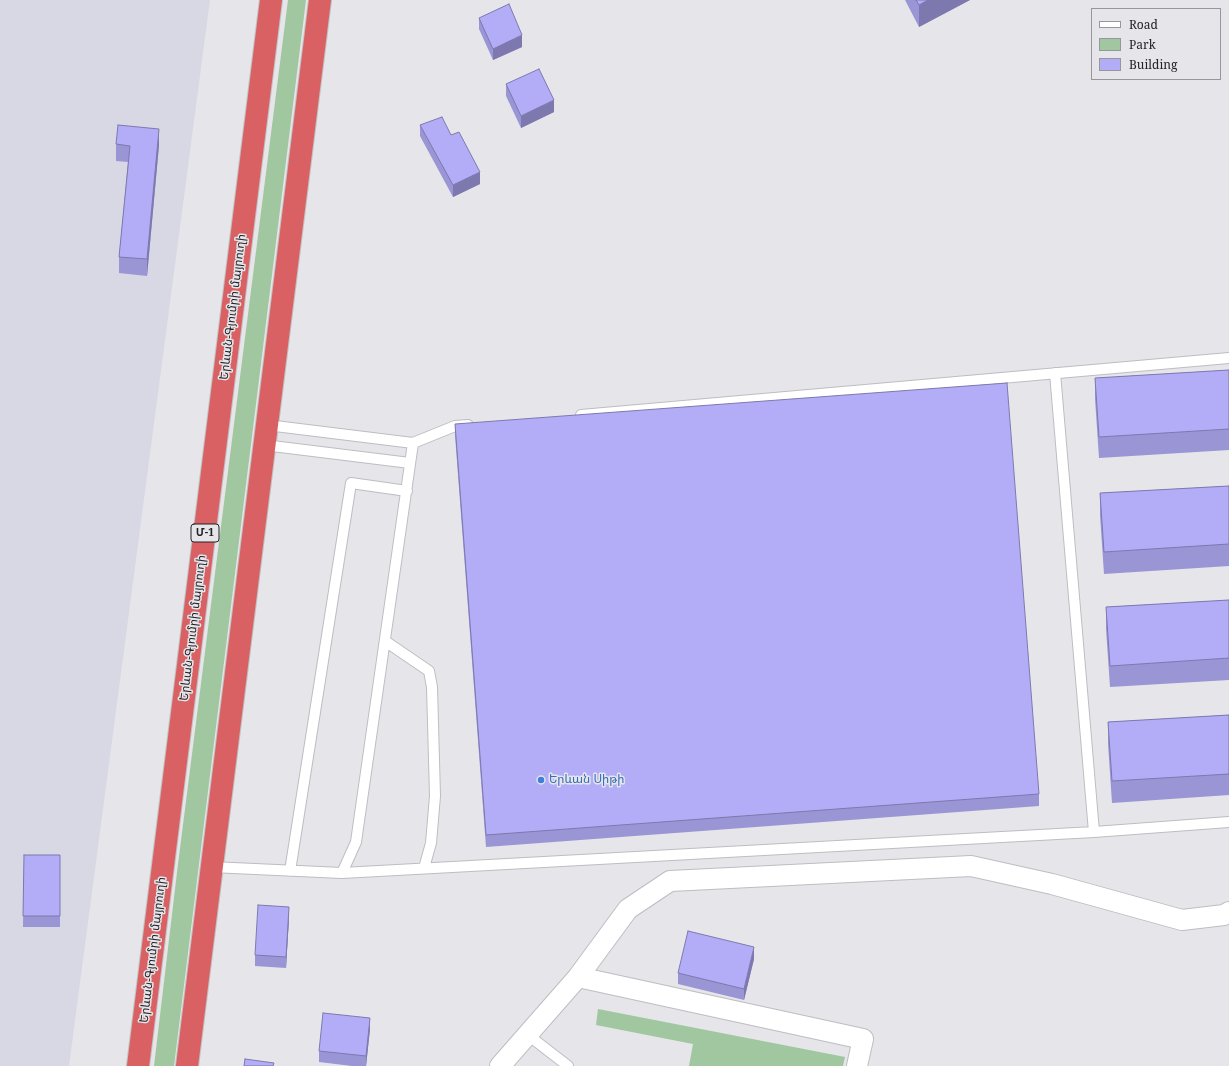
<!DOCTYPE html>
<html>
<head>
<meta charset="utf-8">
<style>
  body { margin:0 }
  #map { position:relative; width:1229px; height:1066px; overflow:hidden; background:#e5e5ea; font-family:"Noto Serif",serif }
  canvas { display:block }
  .legend { position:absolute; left:1091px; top:8px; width:130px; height:72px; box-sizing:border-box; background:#e5e5ea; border:1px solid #97979b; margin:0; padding:5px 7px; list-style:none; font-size:12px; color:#232325 }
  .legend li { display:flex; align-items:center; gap:8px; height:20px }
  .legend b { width:20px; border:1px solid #97979b }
</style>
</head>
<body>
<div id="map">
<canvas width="1229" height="1066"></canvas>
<ul class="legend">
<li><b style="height:5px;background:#fff"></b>Road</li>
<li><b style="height:11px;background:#a0c7a0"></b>Park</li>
<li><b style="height:11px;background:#b3adf8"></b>Building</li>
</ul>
</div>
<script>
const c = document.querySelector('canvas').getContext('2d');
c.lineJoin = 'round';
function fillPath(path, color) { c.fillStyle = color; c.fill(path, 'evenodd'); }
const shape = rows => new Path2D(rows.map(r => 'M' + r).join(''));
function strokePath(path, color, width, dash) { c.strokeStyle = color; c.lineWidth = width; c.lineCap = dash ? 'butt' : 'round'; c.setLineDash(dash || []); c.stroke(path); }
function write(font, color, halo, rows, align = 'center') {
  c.font = font + ' "Noto Serif","Noto Sans Armenian",serif'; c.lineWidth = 3; c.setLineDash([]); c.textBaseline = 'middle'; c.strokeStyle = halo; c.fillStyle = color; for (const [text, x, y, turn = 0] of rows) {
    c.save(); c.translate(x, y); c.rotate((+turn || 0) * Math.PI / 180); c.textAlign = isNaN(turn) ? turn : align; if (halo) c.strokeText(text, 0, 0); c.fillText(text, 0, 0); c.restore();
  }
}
const built = shape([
  [0,0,210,0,69,1066,0,1066]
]);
const green = shape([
  [288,0,306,0,174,1066,154,1066,178,864],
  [598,1009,845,1057,843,1066,689,1066,693,1044,596,1025]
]);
const lane = shape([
  [1055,373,1094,832],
  [581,415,1229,358],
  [267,425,413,443,356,842,342,873],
  [413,443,455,426,468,425],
  [264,445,410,463],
  [385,641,429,671,432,687,435,796,431,843,424,868],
  [211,867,342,873,1094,832,1229,822],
  [290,871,351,483,407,491],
  [528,1035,568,1066]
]);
const street = shape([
  [578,977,863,1039,857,1066],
  [500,1066,578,977,628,909,670,881,971,866,1052,884,1182,920,1224,915,1229,912]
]);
const highway = shape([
  [138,1066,271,0],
  [187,1066,320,0]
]);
const wall = shape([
  [905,0,970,0,919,27],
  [479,18,522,47,493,60,479,29],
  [506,84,554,112,521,128,506,96],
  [420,125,451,135,480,184,453,197,420,136],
  [116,144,159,145,147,276,119,273,119,257,128,162,116,161],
  [1229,370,1229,450,1099,458,1095,399,1095,378],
  [455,424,1039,794,1039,806,486,847,455,435],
  [1229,486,1229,566,1104,574,1100,515,1100,493],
  [1229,600,1229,680,1110,687,1106,629,1106,607],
  [1229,715,1229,795,1112,803,1108,744,1108,722],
  [24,855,60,855,60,927,23,927],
  [289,918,286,968,255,966,255,955],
  [754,959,744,1000,678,984,678,973],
  [370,1029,366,1066,352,1066,319,1062,319,1051]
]);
const shadedWall = shape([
  [928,0,970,0,919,27,919,5],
  [522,35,522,47,493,60,493,49],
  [554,100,554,112,521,128,521,116],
  [159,129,159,145,147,276,147,259],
  [480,172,480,184,453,197,453,185],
  [289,907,289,918,286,968,286,957],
  [754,947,754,959,744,1000,744,989],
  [370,1018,370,1029,366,1066,366,1056]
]);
const building = shape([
  [916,0,928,0,919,5,916,0],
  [509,4,522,35,493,49,479,18,509,4],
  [539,69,554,100,521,116,506,84,539,69],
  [442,117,451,135,459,132,480,172,453,185,420,125,442,117],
  [118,125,159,129,147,259,119,257,130,146,116,144,118,125],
  [1229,370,1229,429,1099,437,1095,378,1229,370],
  [1007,383,1039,794,486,835,455,424,1007,383],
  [1229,486,1229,544,1104,552,1100,493,1229,486],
  [1229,600,1229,658,1110,666,1106,607,1229,600],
  [1229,715,1229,774,1112,781,1108,722,1229,715],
  [24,855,60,855,60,916,23,916,24,855],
  [258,905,289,907,286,957,255,955,258,905],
  [688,931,754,947,744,989,678,973,688,931],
  [323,1013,370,1018,366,1056,319,1051,323,1013],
  [245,1059,274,1063,273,1066,244,1066,245,1059]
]);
const markers = [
  [541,780,4,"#3f7fe0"]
];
const shields = [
  [205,533,28]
];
const shieldNames = [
  ["Մ-1",205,533]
];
const streetNames = [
  ["Երևան-Գյումրի մայրուղի",233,307,-83],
  ["Երևան-Գյումրի մայրուղի",193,628,-83],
  ["Երևան-Գյումրի մայրուղի",153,950,-83]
];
const shopNames = [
  ["Երևան Սիթի",549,780]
];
fillPath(built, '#d8d8e4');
fillPath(green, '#a0c7a0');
strokePath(lane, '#bdbdc2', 12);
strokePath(street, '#bdbdc2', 22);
strokePath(highway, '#c1c1c2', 24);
strokePath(lane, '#fff', 10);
strokePath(street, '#fff', 20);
strokePath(highway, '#d96163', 22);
fillPath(wall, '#9a95d5');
fillPath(shadedWall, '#7d79ae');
fillPath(building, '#b3adf8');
strokePath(building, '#7d79ae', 1);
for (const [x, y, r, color] of markers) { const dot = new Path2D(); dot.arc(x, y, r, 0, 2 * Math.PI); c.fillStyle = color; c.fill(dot); strokePath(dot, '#e5e5ea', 1.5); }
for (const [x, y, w] of shields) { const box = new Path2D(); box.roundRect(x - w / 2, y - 9, w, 18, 3); c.fillStyle = '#e5e5ea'; c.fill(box); strokePath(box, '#232325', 1); }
write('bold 11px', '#232325', null, shieldNames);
write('12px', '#232325', '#e5e5ea', streetNames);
write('12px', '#366cbe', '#e5e5ea', shopNames, 'left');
</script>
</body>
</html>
